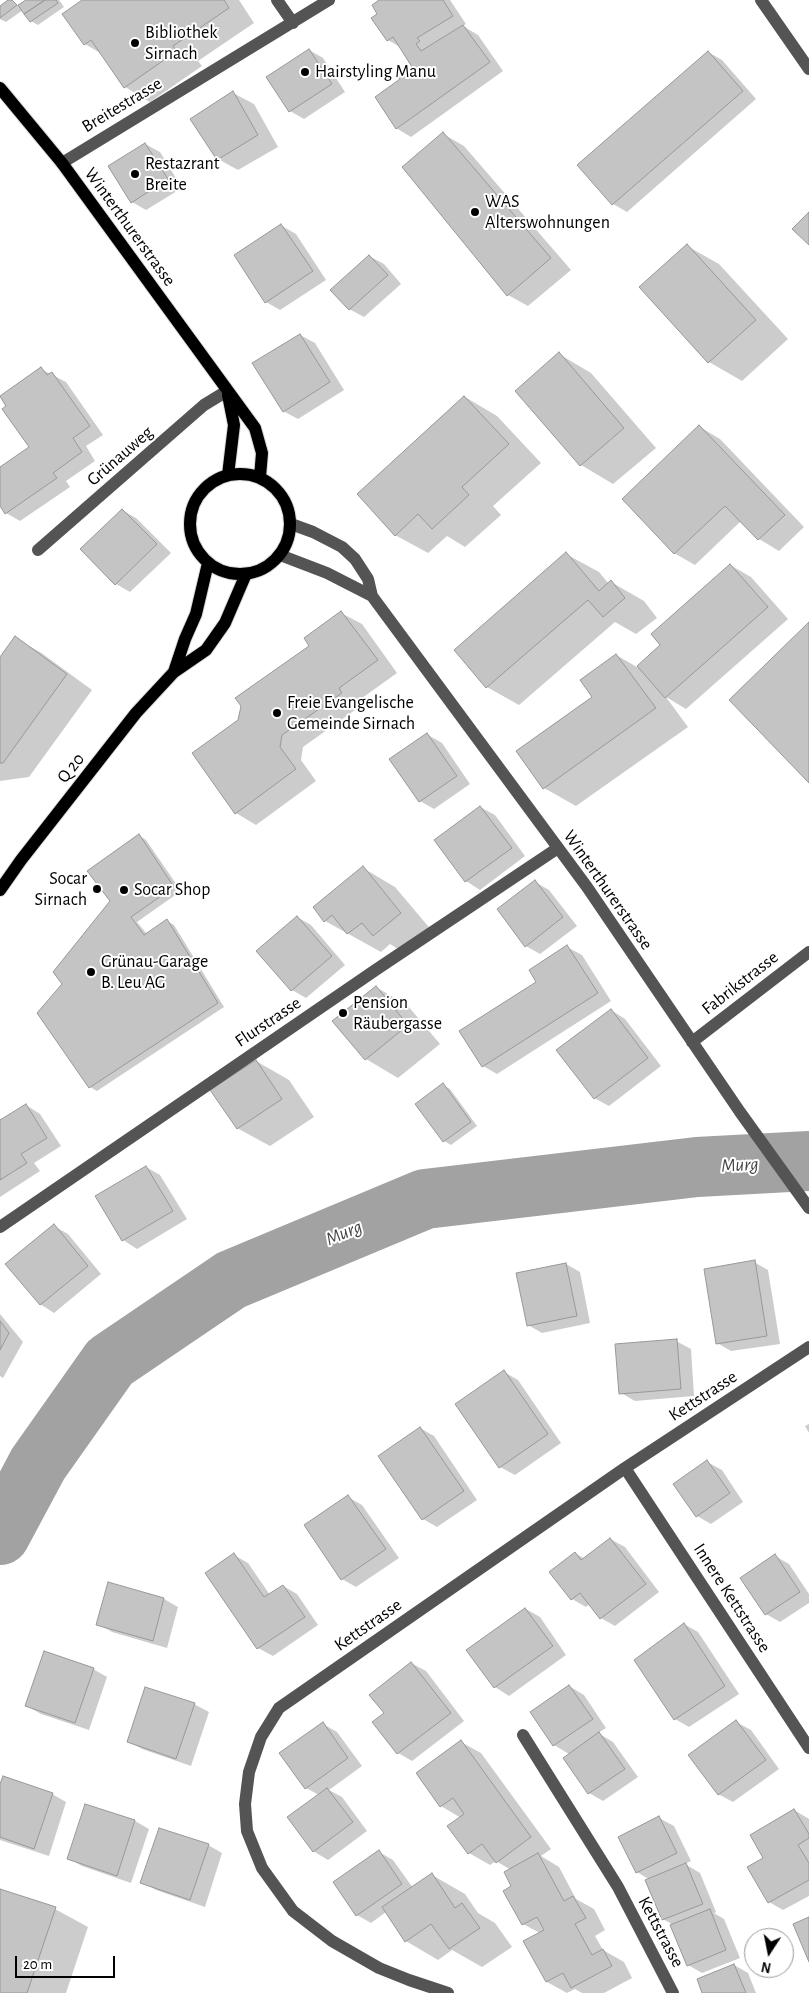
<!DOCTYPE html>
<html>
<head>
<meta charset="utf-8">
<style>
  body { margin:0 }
  #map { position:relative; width:809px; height:1993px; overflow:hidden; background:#fff; font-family:"Alegreya Sans",sans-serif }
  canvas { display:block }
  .north { position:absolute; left:744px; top:1928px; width:50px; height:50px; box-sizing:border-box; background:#fff; border:1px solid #999; border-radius:50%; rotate:191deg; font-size:14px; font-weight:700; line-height:20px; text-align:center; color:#000 }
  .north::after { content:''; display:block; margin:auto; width:18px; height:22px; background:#000; clip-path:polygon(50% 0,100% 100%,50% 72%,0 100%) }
  .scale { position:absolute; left:15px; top:1956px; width:100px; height:22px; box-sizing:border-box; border:2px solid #000; border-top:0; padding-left:6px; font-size:15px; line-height:18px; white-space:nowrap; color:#000; -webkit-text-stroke:4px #fff; paint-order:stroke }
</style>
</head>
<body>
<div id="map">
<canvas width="809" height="1993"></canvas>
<div class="north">N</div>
<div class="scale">20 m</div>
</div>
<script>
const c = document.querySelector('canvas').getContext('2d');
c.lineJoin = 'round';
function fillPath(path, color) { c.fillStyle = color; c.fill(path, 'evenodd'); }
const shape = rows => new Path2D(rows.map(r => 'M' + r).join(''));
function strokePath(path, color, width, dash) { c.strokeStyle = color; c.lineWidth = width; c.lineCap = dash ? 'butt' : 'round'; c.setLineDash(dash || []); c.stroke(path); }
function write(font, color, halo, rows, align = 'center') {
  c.font = font + ' "Alegreya Sans",sans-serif'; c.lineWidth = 4; c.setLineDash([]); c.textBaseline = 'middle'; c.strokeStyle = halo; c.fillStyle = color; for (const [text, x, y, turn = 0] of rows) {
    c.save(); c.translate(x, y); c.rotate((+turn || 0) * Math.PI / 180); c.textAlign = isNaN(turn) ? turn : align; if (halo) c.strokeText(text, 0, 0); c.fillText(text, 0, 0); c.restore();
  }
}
const shadow = shape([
  [10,0,19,6,28,0,59,0,64,7,38,25,31,21,23,10,6,22,0,19,0,8],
  [84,0,239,0,254,23,198,61,202,66,150,102,125,87,102,54,85,44],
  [382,0,450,0,466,24,463,26,478,35,503,71,411,137,396,128,401,80,414,68,400,47,388,40,379,14],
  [309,50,323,58,345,92,304,119,290,111,268,77],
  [708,52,722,60,756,99,627,212,613,204],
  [233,93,254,104,278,147,238,170,218,159],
  [443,134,464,146,571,270,528,306,508,295],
  [145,144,160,152,182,188,146,210,132,202],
  [282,226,296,234,326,280,280,310,266,302],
  [687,246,719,264,788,339,742,381,709,362,641,287],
  [369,256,384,264,401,284,364,317,349,309],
  [300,335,315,343,344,390,298,419,283,411],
  [559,354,591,373,656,448,613,484,581,465],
  [41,369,66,382,103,435,86,446,95,461,66,481,70,487,20,521,6,513,0,504,0,468,30,447,0,397],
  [465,397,497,416,541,463,493,506,501,515,465,547,447,536,428,553,395,535],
  [700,427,720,439,804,527,779,551,759,539,741,521,695,565,674,553],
  [122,510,136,518,171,553,130,592,116,584],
  [566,554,599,572,609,584,611,582,644,601,657,618,636,634,615,622,519,705,487,687],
  [730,565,751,577,788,619,686,709,666,697,688,727,576,806,544,788,616,655,637,667,662,645],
  [341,613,362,624,397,673,358,701,362,705,303,747,301,760,316,781,256,825,236,813,311,646],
  [15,638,40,652,92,690,29,777,0,781,0,659],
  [428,735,442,743,470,784,434,809,420,801],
  [480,807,495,815,525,856,480,890,466,881,436,840],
  [140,836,146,840,181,891,137,922,147,934,167,921,174,925,224,1007,97,1091,90,1087,64,984,112,901],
  [363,868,395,887,433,932,406,954,390,944,381,952,325,921],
  [535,882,549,890,577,926,540,954,526,946],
  [297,917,311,925,345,965,306,998,292,990],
  [567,947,582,955,611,1001,497,1074,483,1066,538,982],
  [376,987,408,1006,440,1044,398,1078,366,1059,334,1022],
  [611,1010,625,1019,661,1066,609,1106,594,1098],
  [256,1061,289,1080,314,1117,270,1146,237,1128],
  [443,1085,450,1089,477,1126,451,1145,444,1141],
  [26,1105,40,1114,61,1146,34,1163,40,1171,0,1197,0,1122],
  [146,1167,160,1175,187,1219,137,1249,123,1240],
  [54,1226,68,1234,101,1274,54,1313,40,1304],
  [754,1262,768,1270,780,1344,731,1351,717,1343],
  [566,1264,580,1272,590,1323,542,1333,528,1325],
  [0,1314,23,1342,3,1378,0,1376],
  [676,1341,691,1349,694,1396,635,1401,621,1393],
  [504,1372,518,1380,561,1443,515,1475,500,1467],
  [809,1424,809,1433,805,1426],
  [420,1428,434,1436,477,1500,437,1527,423,1519],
  [707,1462,722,1470,743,1502,711,1524,697,1516],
  [348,1497,362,1505,399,1558,356,1587,342,1579],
  [610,1539,625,1547,659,1592,615,1626,601,1618,590,1604,586,1607,572,1599,575,1553,585,1559],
  [234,1555,248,1563,270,1595,283,1586,297,1594,318,1625,273,1656,258,1648,206,1573],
  [775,1556,789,1564,809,1594,809,1603,780,1622,766,1614],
  [109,1584,164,1599,178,1607,167,1648,112,1632,98,1624],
  [526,1609,540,1617,566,1655,509,1696,495,1687],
  [684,1624,698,1632,739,1694,689,1727,675,1719],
  [411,1663,426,1671,464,1721,412,1761,398,1753,385,1713],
  [93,1669,107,1677,89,1730,41,1714,27,1706],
  [569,1686,584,1695,606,1728,598,1733,613,1742,638,1777,603,1801,589,1793,564,1758,569,1754,554,1745],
  [194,1704,209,1712,191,1766,142,1749,128,1741],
  [736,1722,751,1730,779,1769,733,1802,718,1794],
  [323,1724,337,1732,362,1766,329,1790,342,1797,367,1831,328,1860,313,1851,319,1795,306,1788],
  [461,1742,481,1753,551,1849,541,1856,559,1867,576,1899,594,1909,605,1930,595,1936,603,1950,624,1962,632,1978,604,1993,582,1993,575,1989,567,1993,547,1982,525,1941,540,1933,523,1924,513,1886,511,1870,496,1861,490,1865,469,1853,449,1826,461,1818,441,1806,417,1773],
  [0,1788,52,1794,66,1802,49,1856,0,1840],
  [794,1810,809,1819,809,1896,783,1910,769,1902,765,1859],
  [659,1818,674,1826,691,1861,685,1864,700,1873,716,1912,714,1913,724,1919,740,1958,702,1973,688,1965,673,1925,663,1919,650,1880,637,1872],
  [135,1821,149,1829,131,1883,82,1866,68,1858],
  [208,1845,222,1853,205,1907,156,1890,142,1882],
  [379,1852,393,1860,413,1888,432,1875,465,1894,478,1913,495,1923,512,1947,482,1967,452,1950,438,1960,406,1941,386,1912,371,1923,357,1915],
  [0,1891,55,1909,88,1927,66,1993,0,1993],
  [734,1965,748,1973,756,1993,704,1993]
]);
const river = shape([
  [0,1535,38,1464,110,1362,231,1280,425,1199,697,1167,809,1161]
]);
const building = shape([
  [8,0,12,0,17,5,0,18,0,6,8,0],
  [26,0,45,0,24,14,18,5,26,0],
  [45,0,56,0,58,3,30,22,24,14,45,0],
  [82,0,224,0,229,8,173,46,177,51,124,88,91,40,84,45,62,14,82,0],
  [379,0,443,0,453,16,417,38,420,41,416,44,421,51,463,25,490,62,396,129,375,97,400,79,397,77,412,67,393,37,387,41,371,18,377,14,372,5,379,0],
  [309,49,332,84,289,112,266,77,309,49],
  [708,51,743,91,612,205,577,165,708,51],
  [233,91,258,135,217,160,190,119,233,91],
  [443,132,551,258,507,296,402,167,443,132],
  [145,143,168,179,131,203,108,166,145,143],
  [809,212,809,245,792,229,809,212],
  [281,224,313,271,265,303,234,255,281,224],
  [687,244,756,320,708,363,639,287,687,244],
  [369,255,388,275,349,310,330,290,369,255],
  [300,334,330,382,283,412,252,363,300,334],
  [559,352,624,428,580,466,515,391,559,352],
  [41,367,47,375,52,372,90,426,73,438,82,452,53,473,57,478,5,514,0,506,0,467,29,447,2,409,6,406,0,396,41,367],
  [464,396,509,444,462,487,469,495,432,529,418,514,395,536,357,494,464,396],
  [699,425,785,515,758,540,725,506,674,554,622,499,699,425],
  [122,509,157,544,115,585,80,549,122,509],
  [566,552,599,591,611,580,625,598,603,617,588,600,486,688,454,650,566,552],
  [730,564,768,607,665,698,637,666,660,645,651,634,730,564],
  [341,611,378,660,339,688,342,693,282,735,280,747,296,769,235,814,192,753,238,720,241,706,235,698,309,646,304,638,341,611],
  [809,622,809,783,729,700,809,622],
  [15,636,67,674,3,763,0,763,0,657,15,636],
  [616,654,656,708,543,789,516,751,592,697,580,680,616,654],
  [427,733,457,776,419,802,389,759,427,733],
  [480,806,512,848,465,882,434,840,480,806],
  [139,834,174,887,131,917,144,935,167,919,218,1003,89,1088,37,1013,62,984,53,972,110,901,87,871,139,834],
  [363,866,401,913,373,936,362,923,347,934,332,915,324,922,313,907,363,866],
  [535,880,563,917,525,947,497,909,535,880],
  [297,916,332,956,291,991,256,951,297,916],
  [567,945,598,993,482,1067,459,1031,536,982,529,970,567,945],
  [376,986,408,1025,365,1060,332,1021,376,986],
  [611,1009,648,1058,594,1099,556,1050,611,1009],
  [256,1060,282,1099,237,1129,210,1090,256,1060],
  [443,1083,471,1122,443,1142,415,1104,443,1083],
  [26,1104,47,1138,21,1154,27,1163,0,1180,0,1120,26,1104],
  [146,1166,173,1211,122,1241,95,1196,146,1166],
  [54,1224,88,1266,40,1305,5,1264,54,1224],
  [755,1260,767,1336,716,1344,704,1269,755,1260],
  [566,1263,577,1316,527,1326,516,1273,566,1263],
  [0,1321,9,1333,0,1350,0,1321],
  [677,1339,681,1389,619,1394,615,1344,677,1339],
  [504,1370,548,1434,499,1468,455,1404,504,1370],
  [420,1427,464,1491,422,1520,378,1456,420,1427],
  [707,1460,730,1493,696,1517,673,1484,707,1460],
  [348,1495,386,1549,341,1580,304,1525,348,1495],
  [610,1538,646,1584,600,1619,580,1593,571,1600,549,1572,575,1552,581,1560,610,1538],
  [234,1553,264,1597,283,1585,305,1617,257,1649,205,1573,234,1553],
  [775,1554,800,1592,765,1615,740,1578,775,1554],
  [108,1582,164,1598,153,1641,96,1625,108,1582],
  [525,1608,553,1646,494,1688,466,1650,525,1608],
  [684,1623,725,1686,674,1720,634,1660,684,1623],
  [44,1651,94,1668,75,1723,25,1706,44,1651],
  [411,1662,451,1713,397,1754,372,1722,384,1713,369,1695,411,1662],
  [569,1685,593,1719,553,1746,530,1712,569,1685],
  [145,1687,195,1703,176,1759,127,1742,145,1687],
  [736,1720,766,1760,718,1795,688,1755,736,1720],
  [323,1722,348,1758,305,1789,279,1753,323,1722],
  [599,1732,625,1769,588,1794,563,1758,599,1732],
  [461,1740,531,1837,496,1863,482,1844,468,1854,447,1826,464,1814,453,1798,440,1807,416,1773,461,1740],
  [3,1776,53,1793,34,1849,0,1837,0,1784,3,1776],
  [327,1788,353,1822,313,1852,287,1817,327,1788],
  [85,1804,135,1820,117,1876,67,1859,85,1804],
  [794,1809,809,1834,809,1838,798,1845,809,1863,809,1880,768,1903,747,1867,763,1858,750,1835,794,1809],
  [659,1816,677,1853,636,1873,618,1837,659,1816],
  [159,1828,209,1844,190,1900,140,1883,159,1828],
  [379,1850,402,1884,356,1916,333,1882,379,1850],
  [538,1853,564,1901,573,1896,586,1918,575,1924,592,1955,603,1949,612,1966,571,1988,563,1973,546,1982,523,1941,544,1930,537,1917,522,1925,503,1891,511,1886,504,1872,538,1853],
  [686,1863,703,1904,662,1920,645,1880,686,1863],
  [432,1873,455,1908,462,1903,480,1928,449,1949,431,1924,405,1942,382,1907,432,1873],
  [0,1889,56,1907,27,1993,0,1993,0,1889],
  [710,1909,726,1950,687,1966,670,1925,710,1909],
  [809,1917,809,1962,793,1924,809,1917],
  [734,1964,746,1993,702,1993,697,1979,734,1964]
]);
const minor = shape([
  [277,0,293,23],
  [761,0,809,69],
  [62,163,329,0],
  [291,524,313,532,342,547,355,559,368,579,372,596,587,887,740,1112,809,1208],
  [38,550,204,405,227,391],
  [280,555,327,573,372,596],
  [692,1042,809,952],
  [0,1227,377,969,558,848],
  [625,1468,809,1748],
  [523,1735,618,1887,673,1993],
  [448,1993,409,1980,379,1968,332,1941,293,1911,262,1868,247,1831,245,1804,249,1772,261,1737,279,1708,625,1468,809,1347]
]);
const major = shape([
  [0,88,62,163,255,428,262,453,260,477],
  [228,395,234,425,228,475],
  '190 524a50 50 0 1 1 100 0a50 50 0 1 1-100 0Z',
  [174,672,185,639,196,614,208,563],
  [0,890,21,860,136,713,174,672,206,650,225,623,246,574]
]);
const markers = [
  [135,43,5,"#000"],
  [305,72,5,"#000"],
  [135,174,5,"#000"],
  [475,212,5,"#000"],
  [277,713,5,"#000"],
  [97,889,5,"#000"],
  [124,890,5,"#000"],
  [91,972,5,"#000"],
  [343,1013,5,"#000"]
];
const poiNames = [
  ["Bibliothek",145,33],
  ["Sirnach",145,54],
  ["Hairstyling Manu",315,72],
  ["Restazrant",145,164],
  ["Breite",145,185],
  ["WAS",485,202],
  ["Alterswohnungen",485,223],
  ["Freie Evangelische",287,703],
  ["Gemeinde Sirnach",287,724],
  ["Socar",87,879,"right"],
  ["Sirnach",87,900,"right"],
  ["Socar Shop",134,890],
  ["Grünau-Garage",101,962],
  ["B. Leu AG",101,983],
  ["Pension",353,1003],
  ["Räubergasse",353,1024]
];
const streetNames = [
  ["Breitestrasse",122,105,-31],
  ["Winterthurerstrasse",130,227,54],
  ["Grünauweg",120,456,-41],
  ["Q 20",71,768,-52],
  ["Winterthurerstrasse",608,890,55],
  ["Fabrikstrasse",740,983,-38],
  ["Flurstrasse",268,1022,-34],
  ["Kettstrasse",703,1396,-33],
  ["Innere Kettstrasse",732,1598,57],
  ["Kettstrasse",368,1625,-35],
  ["Kettstrasse",661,1932,62]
];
const waterNames = [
  ["Murg",740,1165,-3],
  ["Murg",344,1233,-23]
];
fillPath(shadow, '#0003');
strokePath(river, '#a2a2a2', 60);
fillPath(building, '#c4c4c4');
strokePath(building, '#989898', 1);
strokePath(major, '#dbdbdb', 14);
strokePath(minor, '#545454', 12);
strokePath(major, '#000', 12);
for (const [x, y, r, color] of markers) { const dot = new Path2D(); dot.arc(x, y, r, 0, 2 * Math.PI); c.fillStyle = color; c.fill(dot); strokePath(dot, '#fff', 2); }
write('18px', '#000', '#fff', poiNames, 'left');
write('18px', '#000', '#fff', streetNames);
write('italic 19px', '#434343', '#fff', waterNames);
</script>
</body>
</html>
